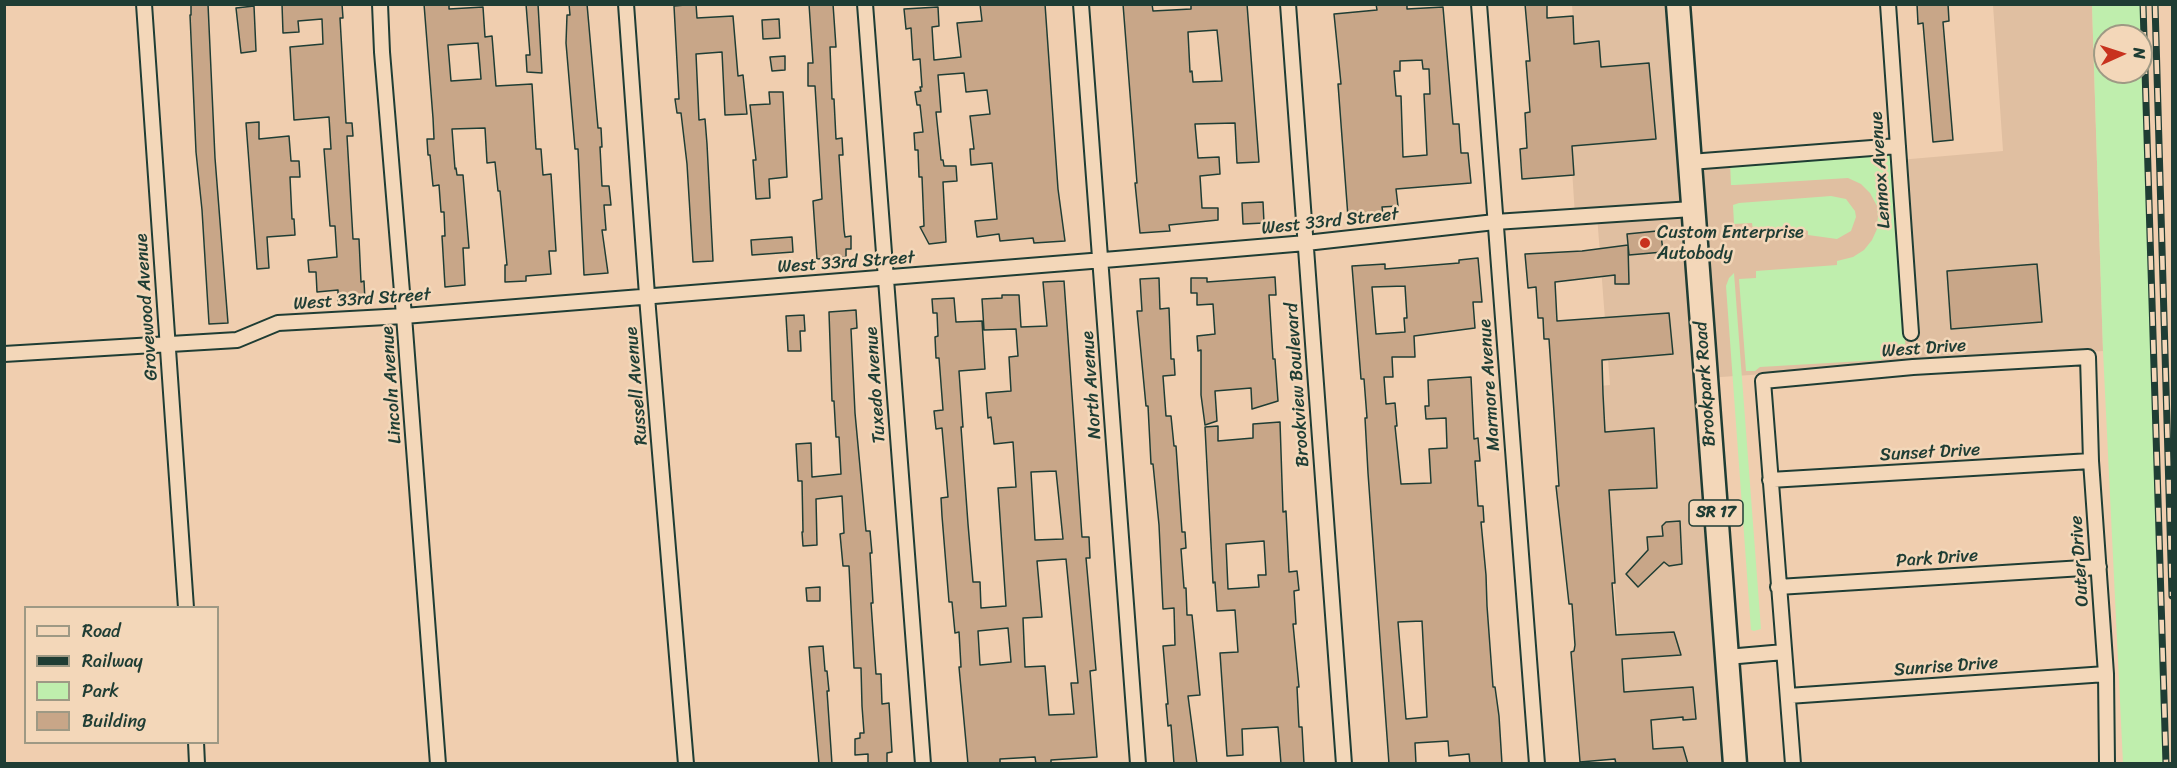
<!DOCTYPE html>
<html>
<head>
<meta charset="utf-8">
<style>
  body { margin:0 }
  #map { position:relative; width:2177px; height:768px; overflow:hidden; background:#f0ceaf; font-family:Sriracha,sans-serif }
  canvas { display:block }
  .frame { position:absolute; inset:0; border:6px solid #1f3d34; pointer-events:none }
  .legend { position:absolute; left:24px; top:606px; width:195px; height:138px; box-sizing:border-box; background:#f3d7b9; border:2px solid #9e9984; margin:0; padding:8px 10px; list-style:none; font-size:18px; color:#1f3d34 }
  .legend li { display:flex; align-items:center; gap:12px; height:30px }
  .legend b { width:30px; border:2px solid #9e9984 }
  .north { position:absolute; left:2093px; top:24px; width:60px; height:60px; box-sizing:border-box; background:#f3d7b9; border:2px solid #9e9984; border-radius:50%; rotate:87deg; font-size:16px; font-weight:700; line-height:24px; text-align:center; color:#1f3d34 }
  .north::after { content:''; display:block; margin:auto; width:21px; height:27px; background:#c8321e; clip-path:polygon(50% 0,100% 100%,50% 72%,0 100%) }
</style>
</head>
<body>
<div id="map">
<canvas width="2177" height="768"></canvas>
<div class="frame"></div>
<ul class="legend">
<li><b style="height:8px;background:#f3d7b9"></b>Road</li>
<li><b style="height:8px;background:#1f3d34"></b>Railway</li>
<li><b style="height:16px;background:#bfeead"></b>Park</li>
<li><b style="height:16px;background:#c8a688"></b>Building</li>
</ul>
<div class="north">N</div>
</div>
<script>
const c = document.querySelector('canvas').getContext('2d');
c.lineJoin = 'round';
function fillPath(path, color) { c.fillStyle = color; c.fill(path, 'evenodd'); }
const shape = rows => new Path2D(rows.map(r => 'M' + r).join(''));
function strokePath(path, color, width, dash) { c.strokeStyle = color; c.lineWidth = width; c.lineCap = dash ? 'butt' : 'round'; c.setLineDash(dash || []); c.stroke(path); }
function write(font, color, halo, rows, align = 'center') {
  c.font = font + ' Sriracha,sans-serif'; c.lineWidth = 5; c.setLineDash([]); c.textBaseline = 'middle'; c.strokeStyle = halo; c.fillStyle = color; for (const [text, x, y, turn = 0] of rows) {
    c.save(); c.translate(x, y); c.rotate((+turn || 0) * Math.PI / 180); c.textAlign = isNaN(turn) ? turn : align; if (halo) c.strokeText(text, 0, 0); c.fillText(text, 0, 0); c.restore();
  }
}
const built = shape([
  [1572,5,1678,5,1690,162,1898,146,1899,160,2003,151,1993,5,2092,5,2103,351,1706,378,1735,763,1628,763,1599,386,1610,385,1597,215,1575,216,1568,106,1580,105]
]);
const green = shape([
  [2092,5,2143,5,2166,763,2123,763,2103,351],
  [2105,36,2141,36,2141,72,2105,72],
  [1890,149,1895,235,1901,275,1906,354,1880,360,1760,367,1755,371,1746,371,1739,279,1756,278,1756,271,1837,265,1837,261,1853,257,1864,250,1872,240,1877,229,1878,216,1877,206,1870,193,1861,184,1848,178,1735,185,1731,185,1730,161],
  [1831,196,1846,199,1855,211,1856,217,1851,231,1837,239,1808,235,1808,231,1802,229,1753,230,1752,223,1734,224,1733,205,1739,203],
  [1734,273,1761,629,1754,631,1751,630,1726,286,1729,278]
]);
const building = shape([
  [191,4,208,4,215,158,228,323,209,324,202,210,196,152,190,15,191,15,191,4],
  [282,4,342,4,343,18,340,18,346,123,352,123,353,136,347,136,353,239,359,239,361,282,364,281,365,301,338,302,338,290,317,292,316,272,309,272,308,260,337,257,335,226,330,226,324,149,331,149,329,117,294,120,290,47,323,44,322,19,298,21,299,32,283,33,282,4],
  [424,4,449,4,449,9,483,7,485,37,492,36,496,86,532,84,536,149,541,149,543,175,551,174,556,251,549,251,551,274,526,276,526,281,505,282,505,265,507,265,500,191,498,191,495,162,487,163,485,128,452,129,455,169,456,168,457,175,463,175,469,248,463,248,465,285,445,287,442,236,445,236,444,212,441,212,439,185,433,186,430,155,428,155,427,139,434,139,433,118,424,4],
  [478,43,481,79,451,81,448,45,478,43],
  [526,4,538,4,542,73,527,72,526,55,530,55,526,4],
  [569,4,587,4,598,128,601,128,602,147,600,147,602,186,609,186,611,205,604,205,606,230,602,230,608,273,584,275,578,149,575,149,566,43,567,15,570,15,569,4],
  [696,4,697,18,733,16,738,76,743,75,747,114,725,115,722,52,696,54,699,120,705,119,707,144,713,261,693,262,687,164,681,113,677,113,675,99,679,99,674,6,696,4],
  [809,4,833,4,836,47,830,47,832,99,834,99,836,139,842,138,843,155,839,155,844,230,845,237,851,236,851,249,846,249,846,257,817,259,813,201,822,199,815,86,808,86,808,63,813,63,809,4],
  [980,4,1045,4,1058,189,1065,241,1034,243,1033,238,1000,241,999,234,977,237,975,221,997,219,992,163,971,165,970,149,974,149,970,116,990,114,987,90,966,92,964,73,938,75,941,112,936,112,941,160,943,160,944,166,956,166,957,181,943,182,946,242,929,244,920,227,924,226,922,177,919,177,918,150,915,150,914,133,923,132,920,105,917,105,915,92,921,91,920,87,922,87,920,59,913,60,911,28,906,29,904,9,938,7,939,26,932,27,934,60,961,57,957,23,982,21,980,4],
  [1123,4,1152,4,1153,11,1191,9,1191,4,1247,4,1259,162,1237,163,1235,123,1195,124,1198,158,1219,157,1220,174,1200,176,1202,208,1218,208,1218,220,1169,225,1170,231,1140,233,1135,183,1137,183,1123,4],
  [1217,30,1222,81,1193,82,1192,71,1190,72,1188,32,1217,30],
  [1376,4,1407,4,1407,9,1443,7,1453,124,1459,124,1461,153,1468,153,1471,183,1396,189,1398,206,1382,207,1383,214,1348,217,1338,84,1341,84,1334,14,1377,10,1376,4],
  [1422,60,1423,69,1429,69,1430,94,1424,94,1427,155,1403,157,1401,96,1396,96,1394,71,1400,71,1400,61,1422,60],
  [1525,4,1547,4,1547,18,1573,16,1574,44,1599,41,1601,67,1649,63,1656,139,1572,146,1574,175,1522,179,1520,149,1527,148,1525,113,1530,112,1526,61,1530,61,1525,4],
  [1917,4,1948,4,1949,21,1943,22,1953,140,1933,142,1923,23,1918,24,1917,4],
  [254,6,256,51,241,53,236,8,254,6],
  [779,19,780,38,763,39,762,20,779,19],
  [785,56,785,70,772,71,770,57,785,56],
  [769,92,783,92,787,177,769,179,770,198,756,199,753,160,756,160,750,105,770,104,769,92],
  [259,122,259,139,289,136,291,161,299,161,300,177,290,177,292,219,294,219,295,235,267,237,269,268,257,269,246,123,259,122],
  [1263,202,1264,223,1243,224,1242,203,1263,202],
  [1657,231,1661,234,1663,252,1629,255,1627,234,1657,231],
  [792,237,793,252,752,255,751,240,792,237],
  [1628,245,1629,284,1615,284,1615,275,1555,282,1557,321,1669,313,1673,354,1602,360,1603,394,1605,432,1654,428,1657,488,1609,490,1615,583,1612,583,1616,635,1674,632,1681,655,1622,659,1624,692,1693,687,1696,719,1683,720,1683,717,1651,720,1653,749,1683,747,1688,764,1616,764,1615,759,1580,762,1571,652,1574,651,1575,645,1572,604,1569,604,1556,486,1559,486,1549,339,1544,339,1543,318,1538,318,1536,287,1528,288,1525,254,1582,251,1628,245],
  [1478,258,1482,302,1473,302,1475,328,1414,336,1415,357,1392,357,1393,377,1384,377,1386,404,1395,403,1397,426,1395,426,1401,484,1431,483,1429,449,1447,448,1446,418,1426,419,1425,406,1429,406,1428,380,1471,377,1474,439,1478,438,1480,461,1475,461,1478,506,1483,506,1484,522,1481,522,1486,575,1487,606,1493,687,1495,687,1499,716,1502,764,1470,764,1469,754,1449,756,1448,741,1415,743,1416,764,1389,764,1368,473,1365,418,1367,418,1364,379,1361,379,1352,266,1385,264,1385,269,1459,263,1459,260,1478,258],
  [1405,286,1407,318,1404,318,1405,332,1376,334,1372,287,1405,286],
  [1422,621,1427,717,1406,719,1398,622,1422,621],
  [2037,264,2042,322,1951,329,1947,271,2037,264],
  [1275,277,1276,295,1269,295,1273,359,1275,359,1278,401,1252,409,1251,388,1215,391,1217,421,1205,425,1201,395,1201,350,1198,351,1197,336,1215,334,1213,304,1197,305,1197,293,1191,293,1191,278,1207,278,1207,282,1275,277],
  [1159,278,1160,309,1169,308,1171,359,1174,359,1175,375,1163,376,1166,416,1171,416,1174,446,1176,446,1182,532,1185,532,1186,548,1181,549,1184,588,1186,588,1187,615,1192,615,1200,695,1188,696,1197,764,1174,764,1171,725,1168,726,1166,704,1168,704,1163,646,1175,645,1174,608,1163,609,1159,525,1153,464,1151,464,1148,406,1146,406,1137,311,1142,311,1140,279,1159,278],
  [1064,281,1082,537,1089,537,1090,558,1086,558,1096,670,1090,671,1097,757,1051,760,1051,764,1036,764,1035,757,1000,759,1000,764,968,764,959,667,961,667,959,632,955,633,952,602,949,602,942,516,941,498,948,497,942,428,936,429,934,411,943,410,939,358,936,358,935,337,938,336,937,313,933,313,932,299,954,298,956,322,982,321,985,369,959,371,963,427,961,427,968,524,973,582,980,582,981,608,1006,606,998,488,1016,487,1013,442,994,444,991,417,988,418,986,393,1011,391,1009,357,1018,356,1016,329,984,330,982,299,1002,298,1002,295,1019,295,1021,327,1047,326,1043,282,1064,281],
  [1056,471,1063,539,1035,540,1031,472,1056,471],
  [1066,559,1078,683,1071,683,1074,714,1049,715,1045,666,1025,667,1023,618,1042,617,1037,561,1066,559],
  [1008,628,1011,662,980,665,978,631,1008,628],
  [856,310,857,328,851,329,855,413,866,531,870,531,872,553,870,553,873,603,871,603,876,674,881,674,882,704,889,703,892,752,887,753,887,764,868,764,868,754,855,755,855,739,860,738,860,733,864,733,862,706,861,668,854,668,849,566,843,566,840,534,844,533,842,496,816,499,817,545,803,546,802,532,803,532,802,481,798,481,796,444,811,443,812,477,841,474,839,437,836,437,834,401,832,401,829,312,856,310],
  [804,315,805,331,800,331,801,351,788,351,786,316,804,315],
  [1280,422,1283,512,1286,511,1289,572,1297,571,1299,590,1294,591,1296,624,1293,624,1299,687,1297,687,1299,727,1302,727,1304,764,1281,764,1278,727,1242,729,1243,755,1227,756,1220,653,1238,652,1235,610,1217,611,1215,582,1213,583,1205,427,1218,426,1218,441,1253,438,1253,424,1280,422],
  [1264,541,1266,575,1258,575,1259,587,1228,589,1226,544,1264,541],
  [1680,521,1682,564,1669,566,1664,562,1638,587,1626,574,1648,550,1647,537,1663,536,1662,526,1666,522,1680,521],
  [820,587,820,601,807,601,806,588,820,587],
  [823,646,825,671,827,671,829,691,827,691,832,764,819,764,810,661,809,647,823,646]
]);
const minor = shape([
  [144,4,186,608],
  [380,4,382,52,404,316,438,764],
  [626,4,648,309,686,764],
  [865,4,923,764],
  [1081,4,1138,764],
  [1288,4,1344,764],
  [1479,4,1537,764],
  [1888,4,1911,333],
  [1690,162,1898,146],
  [4,354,237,340,278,323,404,316,1116,259,1306,243,1495,222,1692,209],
  [1770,480,2091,461],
  [1778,587,2099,567],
  [1727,657,1784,652],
  [1788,696,2106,674],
  [196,742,197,764],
  [1793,764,1763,381,1913,367,2088,357,2091,461,2106,674,2107,764]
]);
const primary = shape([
  [1678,4,1735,764]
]);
const rail = shape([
  [2143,4,2166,764],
  [2155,4,2172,596]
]);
const markers = [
  [1645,243,6,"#c8321e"]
];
const shields = [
  [1716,513,54]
];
const shieldNames = [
  ["SR 17",1716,513]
];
const streetNames = [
  ["Lennox Avenue",1881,170,-94],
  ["West 33rd Street",1330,222,-6],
  ["West 33rd Street",846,263,-4],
  ["West 33rd Street",362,300,-4],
  ["Grovewood Avenue",147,307,-94],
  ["West Drive",1924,349,-4],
  ["Brookpark Road",1706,384,-94],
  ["Lincoln Avenue",392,385,-94],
  ["Tuxedo Avenue",876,385,-94],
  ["North Avenue",1092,385,-94],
  ["Brookview Boulevard",1298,385,-94],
  ["Marmore Avenue",1490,385,-94],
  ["Russell Avenue",637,386,-95],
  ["Sunset Drive",1930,453,-3],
  ["Park Drive",1937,559,-4],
  ["Outer Drive",2080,561,-94],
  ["Sunrise Drive",1946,667,-4]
];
const poiNames = [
  ["Custom Enterprise",1657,233],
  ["Autobody",1657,254]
];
fillPath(built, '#e0bfa1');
fillPath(green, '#bfeead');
fillPath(building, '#c8a688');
strokePath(building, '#1f3d34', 1.5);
strokePath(minor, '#1f3d34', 18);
strokePath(primary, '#1f3d34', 27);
strokePath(minor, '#f3d7b9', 14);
strokePath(primary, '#f3d7b9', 22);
strokePath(rail, '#1f3d34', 7);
strokePath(rail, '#f3d7b9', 4.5, [14]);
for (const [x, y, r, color] of markers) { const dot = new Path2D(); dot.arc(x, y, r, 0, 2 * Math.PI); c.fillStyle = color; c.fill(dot); strokePath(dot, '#f3d7b9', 2); }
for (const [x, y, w] of shields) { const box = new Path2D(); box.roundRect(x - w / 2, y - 13, w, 26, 4.5); c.fillStyle = '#f3d7b9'; c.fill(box); strokePath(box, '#1f3d34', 1.5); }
write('bold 16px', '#1f3d34', null, shieldNames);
write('18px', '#1f3d34', '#f3d7b9', streetNames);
write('18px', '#1f3d34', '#f3d7b9', poiNames, 'left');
</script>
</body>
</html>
